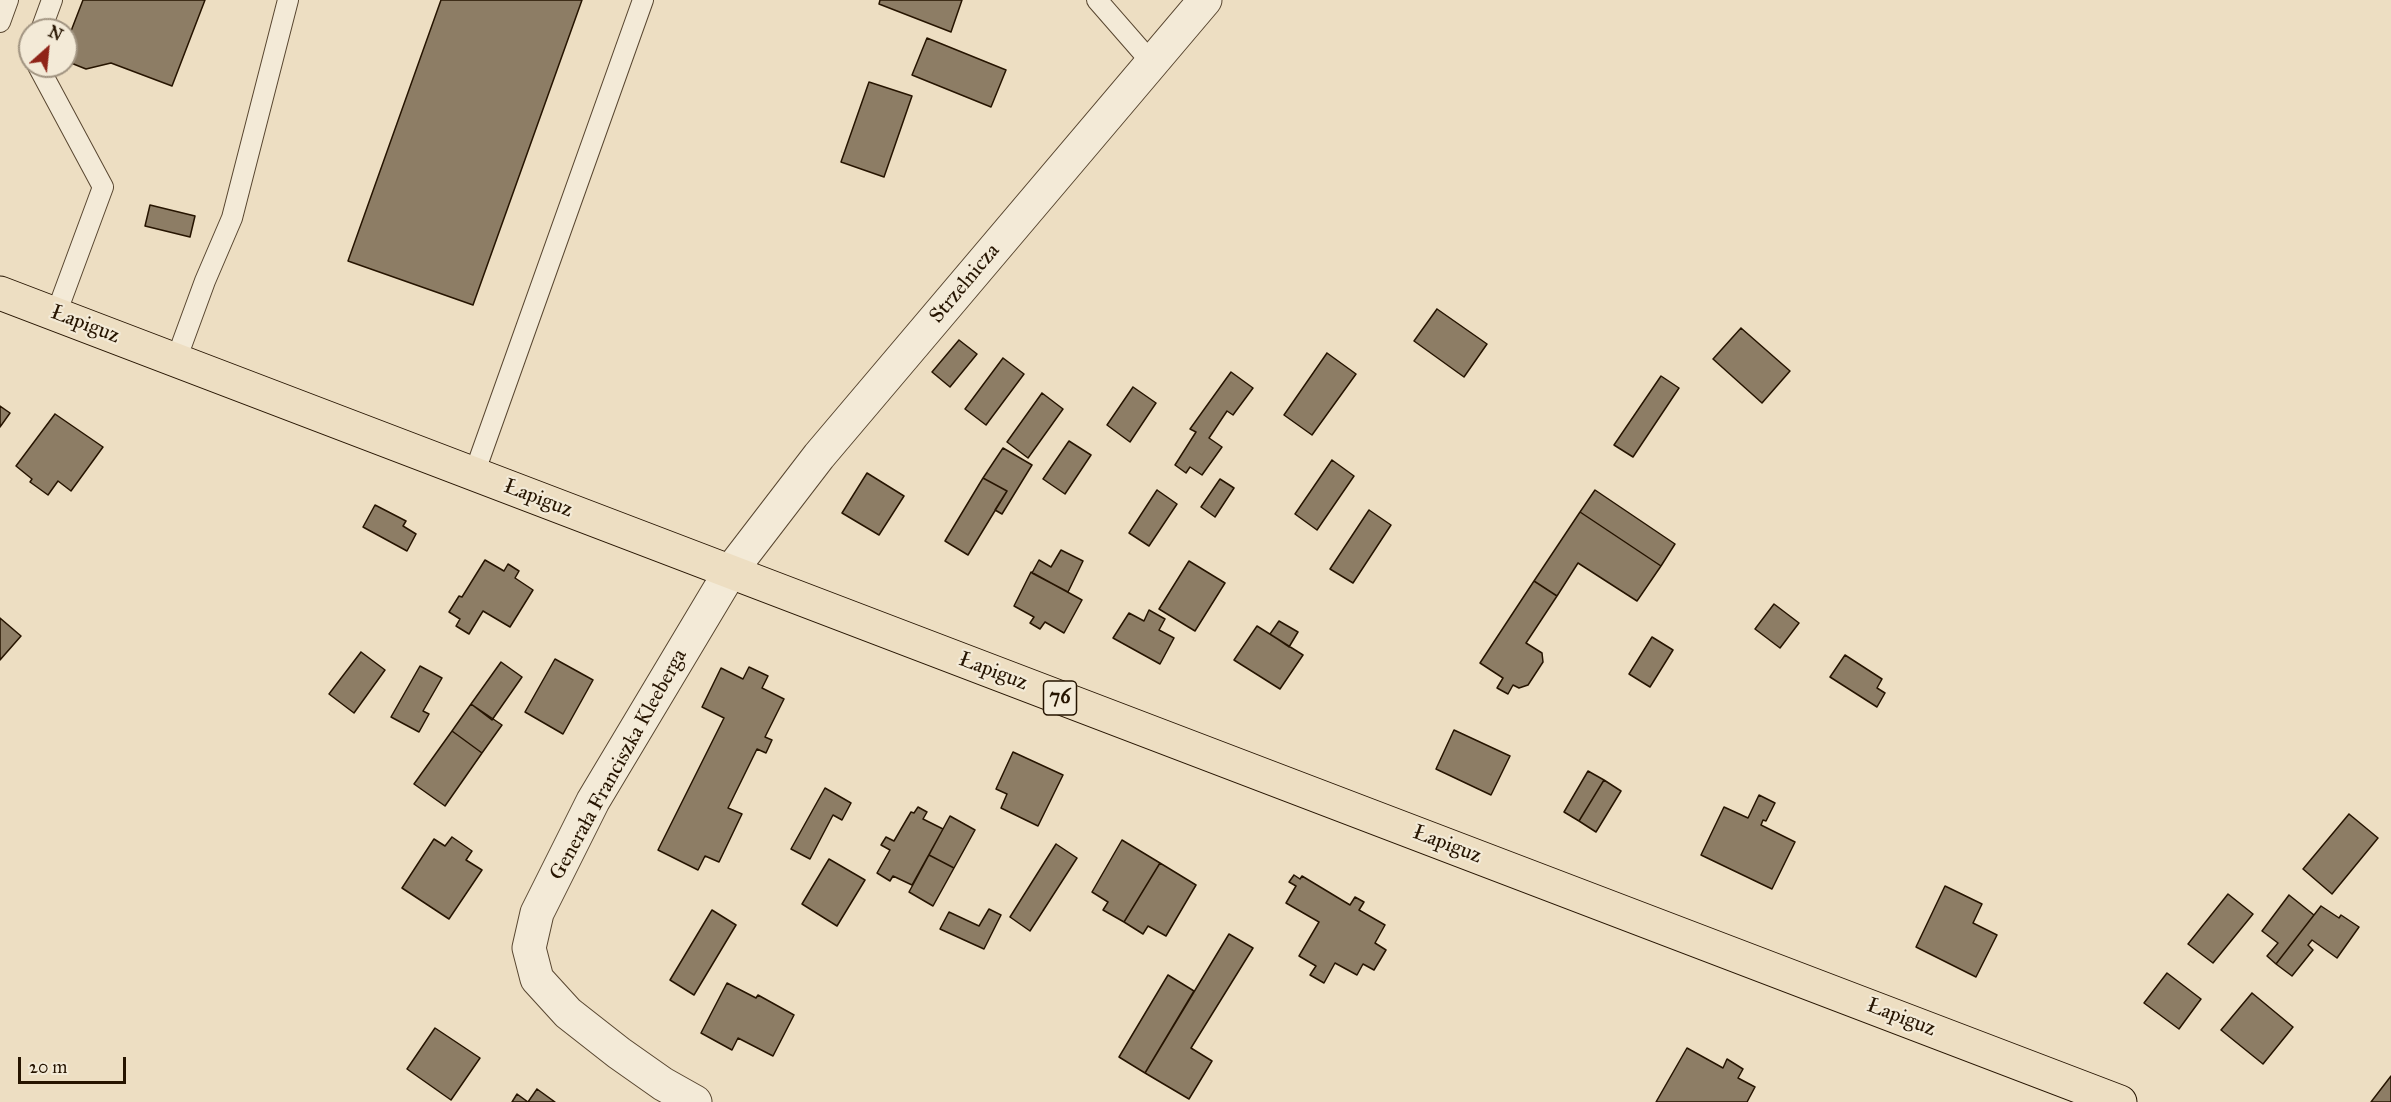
<!DOCTYPE html>
<html>
<head>
<meta charset="utf-8">
<style>
  body { margin:0 }
  #map { position:relative; width:2391px; height:1102px; overflow:hidden; background:#eddec2; font-family:"IM FELL Great Primer",serif }
  canvas { display:block }
  .north { position:absolute; left:18px; top:18px; width:60px; height:60px; box-sizing:border-box; background:#f3ead7; border:2px solid #a19481; border-radius:50%; rotate:27deg; font-size:16px; font-weight:700; line-height:24px; text-align:center; color:#261400 }
  .north::after { content:''; display:block; margin:auto; width:21px; height:27px; background:#8f2418; clip-path:polygon(50% 0,100% 100%,50% 72%,0 100%) }
  .scale { position:absolute; left:18px; top:1057px; width:108px; height:27px; box-sizing:border-box; border:3px solid #261400; border-top:0; padding-left:8px; font-size:18px; line-height:21px; white-space:nowrap; color:#261400; -webkit-text-stroke:4px #f3ead7; paint-order:stroke }
</style>
</head>
<body>
<div id="map">
<canvas width="2391" height="1102"></canvas>
<div class="north">N</div>
<div class="scale">20 m</div>
</div>
<script>
const c = document.querySelector('canvas').getContext('2d');
c.lineJoin = 'round';
function fillPath(path, color) { c.fillStyle = color; c.fill(path, 'evenodd'); }
const shape = rows => new Path2D(rows.map(r => 'M' + r).join(''));
function strokePath(path, color, width, dash) { c.strokeStyle = color; c.lineWidth = width; c.lineCap = dash ? 'butt' : 'round'; c.setLineDash(dash || []); c.stroke(path); }
function write(font, color, halo, rows, align = 'center') {
  c.font = font + ' "IM FELL Great Primer",serif'; c.lineWidth = 4.5; c.setLineDash([]); c.textBaseline = 'middle'; c.strokeStyle = halo; c.fillStyle = color; for (const [text, x, y, turn = 0] of rows) {
    c.save(); c.translate(x, y); c.rotate((+turn || 0) * Math.PI / 180); c.textAlign = isNaN(turn) ? turn : align; if (halo) c.strokeText(text, 0, 0); c.fillText(text, 0, 0); c.restore();
  }
}
const building = shape([
  [83,0,205,0,172,86,111,63,86,69,66,61,66,44,83,0],
  [441,0,582,0,473,305,348,261,441,0],
  [880,0,962,0,951,32,879,4,880,0],
  [927,38,1006,70,991,107,912,75,927,38],
  [869,82,912,96,884,177,841,162,869,82],
  [150,205,195,216,190,237,145,226,150,205],
  [1437,309,1487,344,1464,377,1414,341,1437,309],
  [1741,328,1790,371,1762,403,1713,359,1741,328],
  [959,340,977,354,950,387,932,372,959,340],
  [1327,353,1356,374,1312,435,1284,415,1327,353],
  [1003,358,1024,374,986,425,965,409,1003,358],
  [1231,372,1253,388,1233,415,1227,411,1209,438,1222,447,1202,475,1190,467,1186,473,1175,465,1196,432,1190,429,1231,372],
  [1661,376,1679,388,1633,457,1614,445,1661,376],
  [1133,387,1156,403,1130,442,1107,425,1133,387],
  [1042,393,1063,409,1028,458,1007,442,1042,393],
  [0,406,10,413,0,427,0,406],
  [55,414,103,447,71,491,58,481,48,495,30,482,32,479,16,466,55,414],
  [1069,441,1091,455,1065,494,1043,479,1069,441],
  [1003,448,1032,465,1002,514,995,510,1007,491,983,478,1003,448],
  [1332,460,1354,476,1317,530,1295,514,1332,460],
  [867,473,904,496,879,535,842,513,867,473],
  [983,478,1007,491,968,555,945,541,983,478],
  [1220,479,1234,488,1215,517,1201,507,1220,479],
  [1157,490,1177,504,1149,546,1129,533,1157,490],
  [1595,490,1675,544,1661,566,1580,512,1595,490],
  [375,505,406,521,403,526,416,534,407,551,363,527,375,505],
  [1369,510,1391,525,1353,583,1330,569,1369,510],
  [1580,512,1661,566,1637,601,1578,563,1557,596,1534,581,1580,512],
  [1061,550,1083,561,1068,592,1032,573,1039,560,1051,567,1061,550],
  [485,560,504,571,508,564,519,571,515,578,533,590,510,627,483,611,469,634,456,626,460,619,449,612,459,596,462,597,485,560],
  [1189,561,1225,583,1195,631,1159,609,1189,561],
  [1031,572,1082,600,1064,633,1045,622,1040,629,1030,623,1034,617,1014,606,1031,572],
  [1534,581,1557,596,1526,643,1542,653,1543,662,1528,685,1519,688,1513,685,1508,694,1497,688,1503,678,1480,663,1534,581],
  [1774,604,1799,623,1780,648,1755,629,1774,604],
  [1149,610,1165,619,1159,630,1174,638,1160,664,1113,638,1129,613,1144,621,1149,610],
  [0,618,21,636,0,660,0,618],
  [1279,621,1298,632,1289,647,1270,634,1279,621],
  [1257,626,1303,655,1280,689,1234,660,1257,626],
  [1652,637,1673,650,1650,687,1629,674,1652,637],
  [361,652,385,670,354,713,329,694,361,652],
  [1845,655,1882,679,1877,688,1885,693,1877,707,1830,677,1845,655],
  [555,659,593,680,563,734,525,712,555,659],
  [501,662,522,677,492,720,471,704,501,662],
  [420,666,442,678,423,711,429,714,419,732,391,717,420,666],
  [749,667,768,676,762,688,784,699,765,737,772,740,766,753,757,749,728,808,742,814,719,862,705,856,698,870,658,850,724,718,702,707,721,668,743,679,749,667],
  [471,704,502,725,482,753,452,731,471,704],
  [1454,730,1510,756,1491,795,1436,769,1454,730],
  [452,731,482,753,445,806,414,784,452,731],
  [1013,752,1063,775,1038,826,1001,808,1007,794,996,789,1013,752],
  [1588,771,1604,780,1579,821,1564,812,1588,771],
  [1604,780,1621,791,1596,832,1579,821,1604,780],
  [825,788,851,803,842,820,833,815,810,859,791,849,825,788],
  [1759,795,1775,803,1766,821,1763,820,1761,825,1795,842,1772,889,1701,855,1724,807,1748,818,1759,795],
  [918,807,927,812,923,819,943,829,912,885,893,876,890,881,877,873,890,850,881,845,886,837,894,841,911,812,914,813,918,807],
  [2349,814,2378,838,2332,894,2303,869,2349,814],
  [950,816,975,830,954,868,929,855,950,816],
  [452,837,472,851,466,860,482,870,449,919,402,888,434,839,445,846,452,837],
  [1122,840,1160,863,1124,922,1103,910,1108,902,1092,892,1122,840],
  [1056,844,1077,858,1030,931,1010,917,1056,844],
  [929,855,954,868,933,906,909,892,929,855],
  [829,859,865,880,837,926,802,904,829,859],
  [1160,863,1196,885,1166,936,1148,926,1143,934,1124,922,1160,863],
  [1294,875,1300,879,1302,876,1350,905,1355,897,1364,902,1359,910,1385,925,1375,943,1386,950,1374,970,1363,964,1357,975,1335,963,1324,983,1310,975,1316,966,1299,956,1319,922,1286,903,1296,886,1289,882,1294,875],
  [1945,886,1982,904,1973,923,1997,935,1976,977,1916,947,1945,886],
  [2228,894,2253,914,2213,963,2188,944,2228,894],
  [2289,895,2314,915,2276,964,2267,956,2278,943,2262,931,2289,895],
  [2321,906,2339,918,2341,915,2359,927,2337,958,2312,940,2308,945,2313,950,2292,976,2276,964,2321,906],
  [989,909,1001,915,984,949,940,929,949,912,979,926,989,909],
  [712,910,736,925,694,995,670,980,712,910],
  [1229,934,1253,948,1191,1048,1212,1061,1189,1099,1145,1073,1229,934],
  [2167,973,2201,999,2179,1029,2144,1003,2167,973],
  [1168,975,1194,991,1145,1073,1119,1057,1168,975],
  [727,983,756,998,758,995,794,1015,773,1056,738,1038,732,1050,701,1033,727,983],
  [2252,993,2293,1027,2263,1064,2221,1030,2252,993],
  [435,1028,480,1058,451,1100,407,1069,435,1028],
  [1687,1048,1723,1068,1727,1059,1743,1069,1738,1078,1755,1087,1747,1102,1656,1102,1687,1048],
  [2391,1076,2391,1102,2371,1102,2391,1076],
  [537,1089,555,1102,512,1102,517,1094,528,1102,537,1089]
]);
const lane = shape([
  [1097,0,1152,63],
  [0,22,8,0],
  [41,30,52,0],
  [38,66,103,187,56,314],
  [176,360,205,281,232,218,288,0],
  [474,474,643,0]
]);
const street = shape([
  [695,1102,663,1084,619,1053,568,1013,537,979,529,948,537,913,593,801,730,572,819,456,1205,0]
]);
const primary = shape([
  [0,293,2120,1102]
]);
const shields = [
  [1060,698,33]
];
const shieldNames = [
  ["76",1060,698]
];
const streetNames = [
  ["Strzelnicza",965,284,-50],
  ["Łapiguz",85,325,21],
  ["Łapiguz",538,499,21],
  ["Łapiguz",993,672,21],
  ["Generała Franciszka Kleeberga",619,765,-61],
  ["Łapiguz",1447,845,21],
  ["Łapiguz",1901,1018,21]
];
fillPath(building, '#8d7d65');
strokePath(building, '#261400', 1.5);
strokePath(lane, '#584630', 22);
strokePath(street, '#584630', 35);
strokePath(primary, '#261400', 35);
strokePath(lane, '#f3ead7', 20);
strokePath(street, '#f3ead7', 33);
strokePath(primary, '#eddec2', 33);
for (const [x, y, w] of shields) { const box = new Path2D(); box.roundRect(x - w / 2, y - 17, w, 34, 4.5); c.fillStyle = '#f3ead7'; c.fill(box); strokePath(box, '#261400', 1.5); }
write('bold 20px', '#261400', null, shieldNames);
write('21px', '#261400', '#f3ead7', streetNames);
</script>
</body>
</html>
